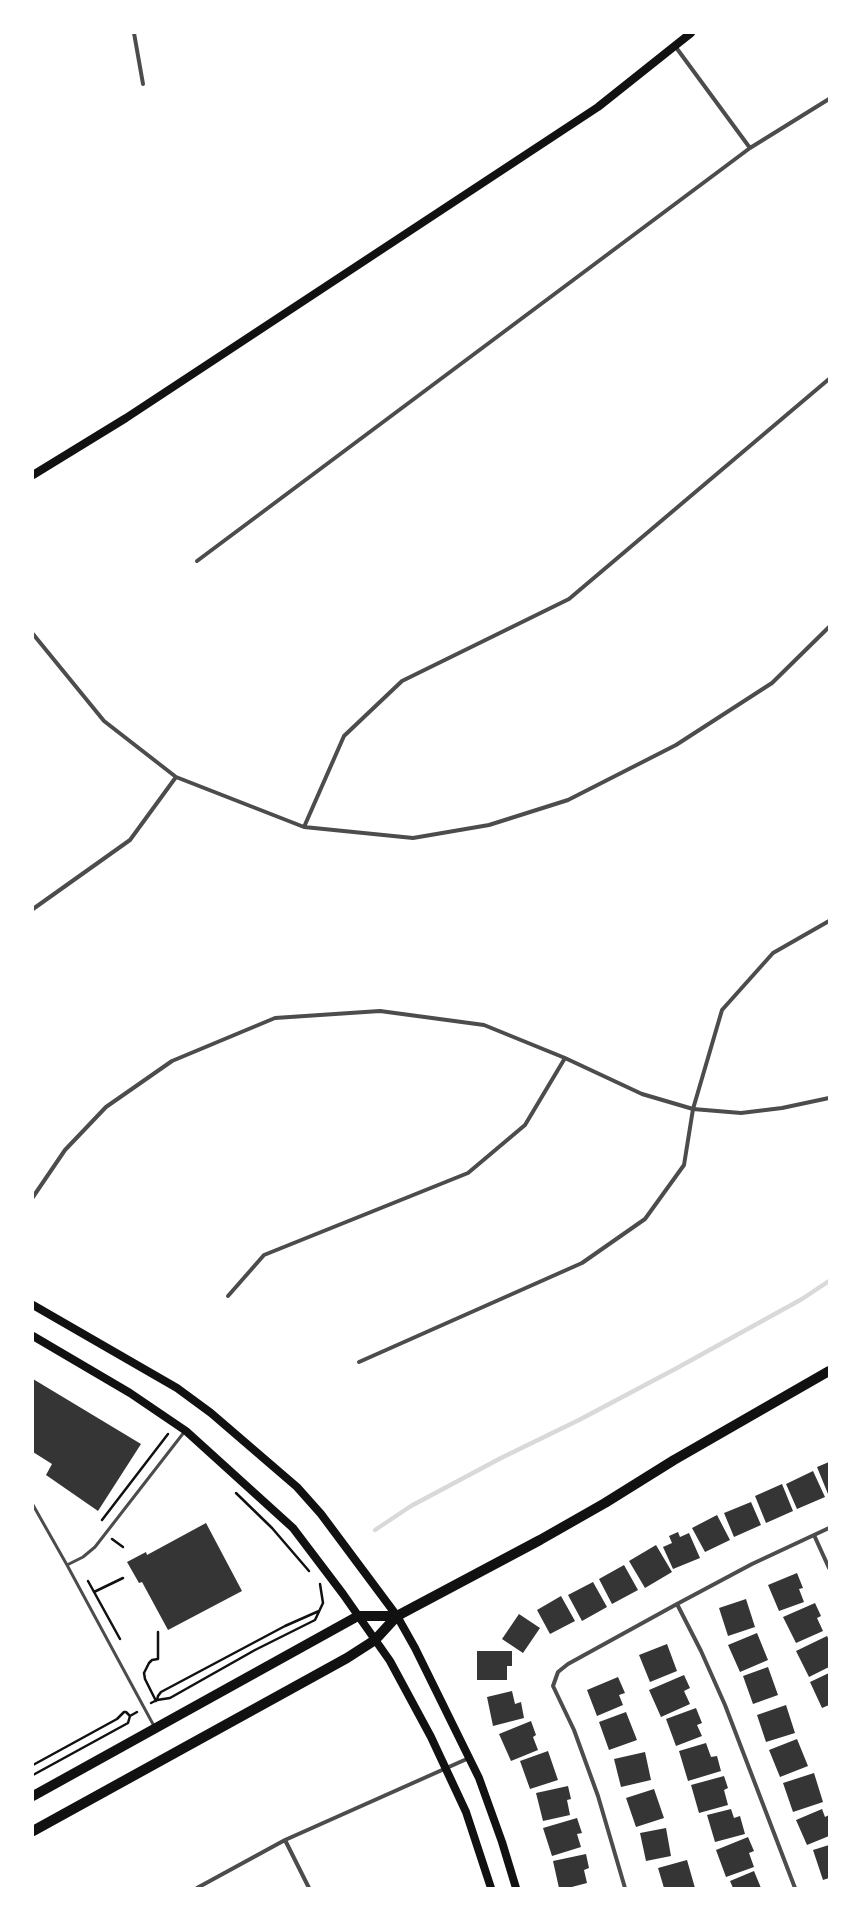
<!DOCTYPE html>
<html>
<head>
<meta charset="utf-8">
<style>
  body { margin:0 }
  #map { position:relative; width:862px; height:1921px; overflow:hidden; background:#fff; font-family:"IBM Plex Sans",sans-serif }
  canvas { display:block }
  .frame { position:absolute; inset:0; border:34px solid #fff; pointer-events:none }
</style>
</head>
<body>
<div id="map">
<canvas width="862" height="1921"></canvas>
<div class="frame"></div>
</div>
<script>
const c = document.querySelector('canvas').getContext('2d');
c.lineJoin = 'round';
const shape = rows => new Path2D(rows.map(r => 'M' + r).join(''));
function strokePath(path, color, width, dash) { c.strokeStyle = color; c.lineWidth = width; c.lineCap = dash ? 'butt' : 'round'; c.setLineDash(dash || []); c.stroke(path); }
function fillPath(path, color) { c.fillStyle = color; c.fill(path, 'evenodd'); }
const stream = shape([
  [375,1530,411,1506,501,1458,579,1420,677,1368,802,1299,829,1281]
]);
const building = shape([
  [33,1379,141,1444,98,1511,46,1475,52,1464,33,1452],
  [829,1462,829,1493,828,1494,817,1467],
  [813,1471,825,1497,797,1509,786,1484],
  [782,1484,793,1511,766,1523,755,1496],
  [751,1502,761,1525,734,1537,724,1513],
  [717,1515,730,1540,705,1552,692,1528],
  [206,1523,242,1591,168,1630,142,1582,139,1583,127,1562,146,1552,147,1555],
  [678,1532,680,1537,689,1533,700,1558,673,1569,663,1547,672,1543,669,1536],
  [656,1545,672,1572,645,1588,629,1561],
  [624,1565,638,1590,612,1604,599,1579],
  [797,1573,803,1588,799,1589,804,1602,779,1611,768,1585],
  [593,1582,607,1607,582,1621,568,1595],
  [561,1596,575,1621,550,1634,537,1610],
  [746,1599,755,1627,728,1636,719,1608],
  [815,1603,821,1616,817,1618,823,1631,796,1643,783,1617],
  [519,1614,540,1628,523,1653,502,1639],
  [757,1633,768,1660,740,1672,728,1645],
  [827,1636,829,1640,829,1667,809,1677,796,1651],
  [667,1644,677,1671,650,1682,639,1655],
  [477,1651,512,1651,512,1666,507,1666,507,1680,477,1680],
  [768,1667,778,1695,753,1704,743,1676],
  [829,1673,829,1705,822,1708,810,1682],
  [684,1675,690,1688,684,1691,690,1704,661,1717,649,1690],
  [618,1677,625,1693,619,1695,623,1705,597,1716,587,1690],
  [512,1691,515,1704,521,1702,524,1718,493,1726,487,1697],
  [786,1705,795,1733,766,1742,757,1715],
  [696,1708,702,1723,697,1725,702,1736,676,1746,666,1719],
  [626,1712,637,1740,609,1750,599,1722],
  [531,1721,536,1735,533,1737,538,1750,511,1761,499,1734],
  [797,1739,808,1766,780,1777,769,1750],
  [706,1743,711,1757,717,1756,721,1771,688,1781,679,1751],
  [548,1751,558,1780,530,1789,520,1761],
  [645,1752,651,1780,621,1787,614,1759],
  [814,1773,823,1802,793,1812,783,1783],
  [724,1776,728,1788,724,1790,728,1805,699,1813,691,1785],
  [568,1786,571,1799,567,1800,570,1815,543,1821,536,1793],
  [654,1789,664,1818,636,1827,626,1798],
  [731,1809,734,1818,740,1816,745,1834,715,1842,707,1815],
  [822,1809,825,1817,829,1815,829,1836,807,1845,796,1820],
  [577,1818,582,1833,577,1834,581,1847,552,1856,543,1828],
  [666,1828,671,1856,646,1861,640,1833],
  [748,1837,754,1851,749,1853,754,1867,726,1877,716,1850],
  [829,1845,829,1878,823,1880,813,1850],
  [586,1854,589,1868,584,1870,587,1883,568,1888,559,1888,553,1861],
  [687,1860,695,1888,664,1888,658,1868],
  [754,1871,761,1888,733,1888,730,1881]
]);
const path = shape([
  [236,1493,272,1528,309,1571],
  [102,1520,168,1434],
  [112,1539,123,1547],
  [88,1581,120,1639],
  [94,1592,123,1578],
  [157,1700,158,1696,161,1692,285,1626,319,1611],
  [156,1701,145,1679,144,1673,149,1663,152,1660,158,1659,158,1632],
  [151,1703,157,1700,170,1698,255,1650,315,1620,323,1603,320,1584],
  [33,1765,117,1719,124,1712,126,1712,130,1716],
  [33,1775,128,1723,130,1716,137,1712]
]);
const service = shape([
  [33,1505,67,1565,154,1726],
  [67,1565,83,1557,95,1547,185,1431]
]);
const minor = shape([
  [134,33,143,84],
  [675,46,750,148],
  [197,561,750,148,829,99],
  [33,634,104,721,176,777,304,827,413,838,489,825,568,800,676,745,772,683,829,627],
  [304,827,344,736,402,681,569,599,829,379],
  [33,909,130,840,176,777],
  [33,1197,65,1150,106,1107,172,1061,275,1018,380,1011,484,1025,565,1058,642,1094,693,1109,741,1113,782,1108,829,1098],
  [228,1296,264,1255,468,1173,525,1125,565,1058],
  [359,1362,582,1263,645,1219,684,1165,693,1109,722,1010,773,953,829,921],
  [814,1535,829,1568],
  [677,1604,701,1651,725,1705,795,1888],
  [285,1840,309,1888],
  [197,1888,285,1840,469,1758],
  [625,1888,598,1796,574,1730,553,1686,558,1672,568,1664,677,1604,752,1564,829,1528]
]);
const secondary = shape([
  [33,475,126,418,598,107,691,33],
  [33,1305,177,1388,211,1413,297,1487,321,1514,397,1616,415,1648,479,1778,502,1842,516,1888],
  [33,1336,130,1393,186,1431,293,1528,343,1594,390,1661,431,1737,466,1812,491,1888]
]);
const primary = shape([
  [33,1796,358,1616,397,1616],
  [33,1831,347,1658,375,1640,397,1616,540,1540,605,1503,674,1460,829,1371]
]);
strokePath(stream, '#d9d9d9', 4.5);
fillPath(building, '#353535');
strokePath(path, '#111', 2.5);
strokePath(service, '#4c4c4c', 3);
strokePath(minor, '#4c4c4c', 4);
strokePath(secondary, '#111', 8);
strokePath(primary, '#111', 10);
</script>
</body>
</html>
